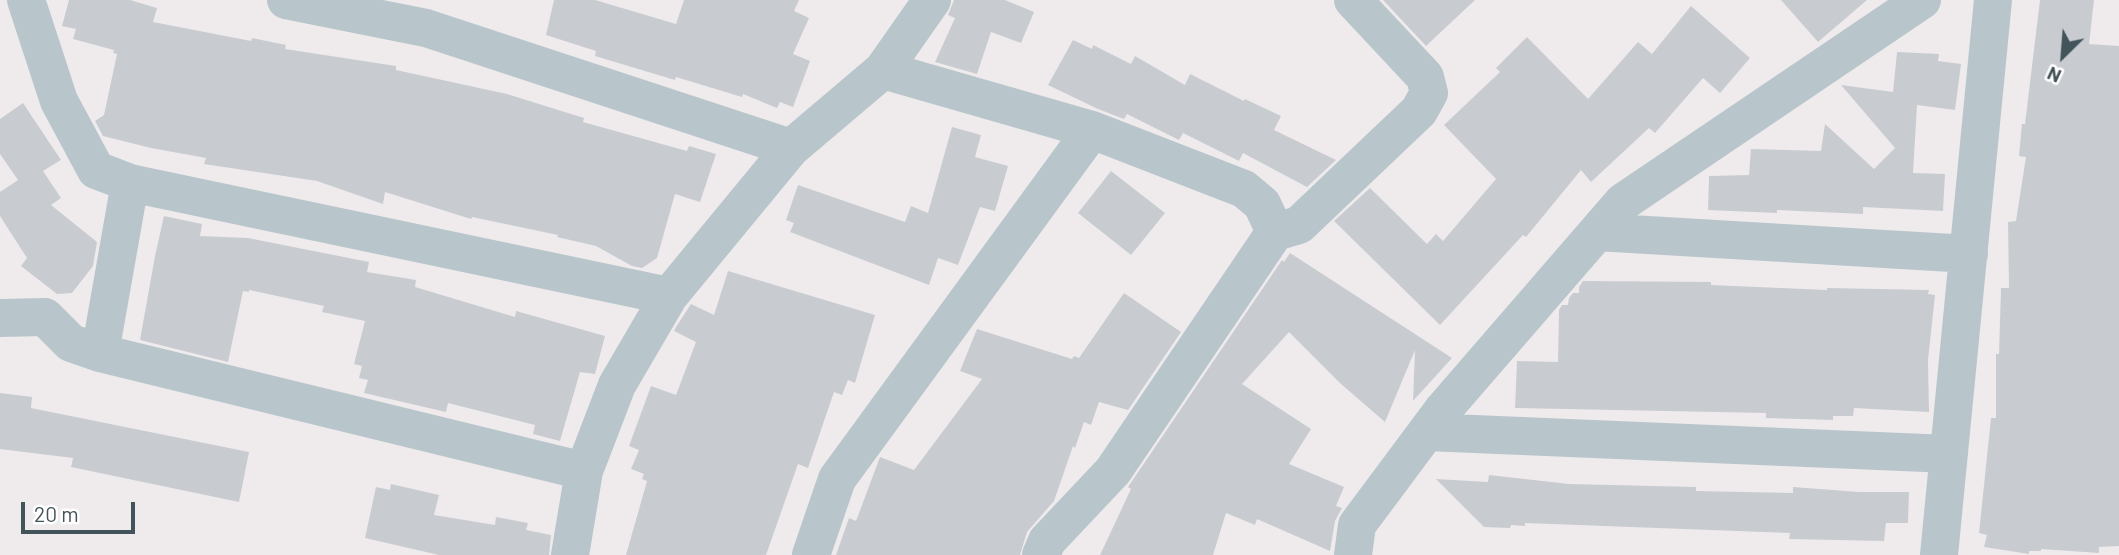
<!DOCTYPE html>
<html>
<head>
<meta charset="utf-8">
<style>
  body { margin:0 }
  #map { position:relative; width:2119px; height:555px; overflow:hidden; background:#efebec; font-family:Barlow,sans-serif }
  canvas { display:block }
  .north { position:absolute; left:2028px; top:21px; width:70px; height:70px; -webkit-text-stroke:5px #fff; paint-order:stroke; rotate:205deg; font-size:19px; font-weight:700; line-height:28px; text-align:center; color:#43535a }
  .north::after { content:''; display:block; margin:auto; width:24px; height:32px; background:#43535a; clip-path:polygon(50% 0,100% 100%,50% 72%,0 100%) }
  .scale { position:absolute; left:21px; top:502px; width:114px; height:32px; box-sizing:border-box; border:4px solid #43535a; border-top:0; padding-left:9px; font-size:21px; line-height:24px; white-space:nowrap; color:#43535a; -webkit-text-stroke:5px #fff; paint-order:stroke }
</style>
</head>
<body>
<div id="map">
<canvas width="2119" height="555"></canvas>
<div class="north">N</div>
<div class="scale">20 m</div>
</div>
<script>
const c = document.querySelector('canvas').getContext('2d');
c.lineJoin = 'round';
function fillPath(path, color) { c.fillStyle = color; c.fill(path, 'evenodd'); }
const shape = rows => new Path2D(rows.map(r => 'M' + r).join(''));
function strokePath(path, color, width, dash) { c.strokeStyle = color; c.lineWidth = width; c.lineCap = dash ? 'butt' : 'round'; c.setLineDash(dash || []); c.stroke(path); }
const building = shape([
  [69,0,130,0,157,8,153,22,251,41,252,38,286,45,285,49,396,66,396,70,507,94,584,118,583,122,687,151,689,146,716,154,700,202,675,194,657,258,642,268,632,266,596,246,557,237,558,235,472,217,471,219,385,192,383,204,317,181,204,164,206,158,151,148,103,136,95,121,104,115,117,54,113,53,114,50,73,39,76,29,62,26],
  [554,0,595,0,676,24,684,0,799,0,794,11,809,18,793,54,810,61,793,107,780,102,777,108,743,94,742,97,676,77,675,80,595,56,596,51,546,35],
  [954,0,1005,0,1034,12,1021,43,991,32,977,74,935,62,955,18,948,15],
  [1383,0,1475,0,1426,46],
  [1781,0,1867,0,1818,42],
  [2040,0,2094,0,2089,44,2119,46,2119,546,2099,547,2099,553,2041,549,2041,551,2029,551,2029,554,1984,547,1987,535,1979,533,1991,418,1996,418,1996,354,1999,354,2001,288,2009,288,2008,222,2016,221,2026,157,2019,156,2022,124,2025,124],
  [1691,6,1750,58,1720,93,1703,78,1655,133,1649,128,1591,182,1581,170,1526,237,1523,235,1440,325,1334,221,1370,188,1427,244,1436,234,1443,241,1496,179,1444,125,1500,72,1496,68,1527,37,1588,99,1638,42,1652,54],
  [1073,40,1092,49,1093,45,1131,64,1135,56,1185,85,1190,74,1244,101,1245,99,1281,116,1274,130,1336,160,1307,187,1243,153,1239,161,1183,133,1179,140,1127,114,1124,119,1098,109,1048,85],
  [1897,52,1939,54,1938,61,1961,64,1955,110,1917,105,1913,173,1945,174,1943,211,1863,207,1863,214,1777,210,1777,213,1708,210,1709,176,1749,175,1751,149,1821,151,1825,124,1874,169,1895,148,1841,85,1893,92],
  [23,103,61,160,43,171,61,198,51,205,97,242,93,266,72,293,57,294,21,266,27,258,0,216,0,192,18,180,0,154,0,119],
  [952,127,981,135,975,157,1008,166,995,211,980,207,958,265,938,258,929,285,790,232,794,223,786,220,798,185,905,222,911,206,928,213],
  [1111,171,1165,213,1131,255,1078,213],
  [164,216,202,224,200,236,248,238,369,262,367,272,416,280,415,287,515,317,516,311,605,336,595,374,580,372,560,441,533,434,535,425,448,403,446,412,364,393,368,380,359,378,362,366,354,364,365,321,322,312,324,306,249,290,249,292,243,291,228,362,140,340,155,256],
  [1290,253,1452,358,1413,401,1415,350,1385,422,1341,384,1289,332,1242,384,1311,429,1289,464,1344,487,1336,506,1342,508,1335,521,1330,551,1257,519,1255,525,1226,513,1213,555,1100,555,1131,489,1128,487,1282,260,1284,262],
  [728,271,875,315,855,383,848,380,842,395,834,392,808,468,798,464,766,555,626,555,647,481,642,479,644,474,631,469,639,450,629,446,651,386,676,395,696,342,674,331,676,327,691,304,714,315],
  [1583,281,1711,282,1711,285,1827,290,1827,288,1929,290,1928,294,1935,295,1928,360,1929,412,1854,408,1853,416,1833,416,1833,420,1766,418,1766,413,1515,408,1517,361,1558,362,1559,310,1562,305,1568,305,1569,298,1573,293,1579,293,1579,287],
  [1124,293,1181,332,1128,410,1099,402,1091,425,1084,422,1075,448,1073,446,1054,501,1027,532,1020,555,836,555,849,518,856,521,880,457,914,470,982,379,960,371,977,329,1072,359,1074,356,1079,358],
  [0,393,32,397,31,408,249,452,239,502,71,467,73,458,0,449],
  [1489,475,1569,484,1696,487,1696,491,1793,493,1793,487,1859,492,1909,492,1908,523,1886,523,1884,541,1789,539,1790,533,1525,523,1525,526,1511,525,1510,528,1484,527,1436,479,1488,482],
  [391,484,439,495,434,515,495,525,496,517,528,523,526,530,551,535,549,555,439,555,365,538,376,487,390,490]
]);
const street = shape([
  [26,0,59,101,96,170,130,183,669,296],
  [286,0,426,28,791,148],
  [883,70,1092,130,1244,189,1262,204,1275,232,1113,471,1047,541,1041,555],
  [130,183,100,353,584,471],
  [1275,232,1299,225,1419,111,1429,93,1425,77,1353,0],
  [1597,232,1969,254],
  [0,318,45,317,71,343,100,353],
  [1427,432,1949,454],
  [570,555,584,471,617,385,669,296,791,148,883,70,932,0],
  [811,555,837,479,1092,130],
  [1353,555,1357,525,1442,411,1623,202,1922,0],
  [1939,555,1993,0]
]);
fillPath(building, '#c8ccd1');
strokePath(street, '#b8c6cc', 38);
</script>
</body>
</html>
